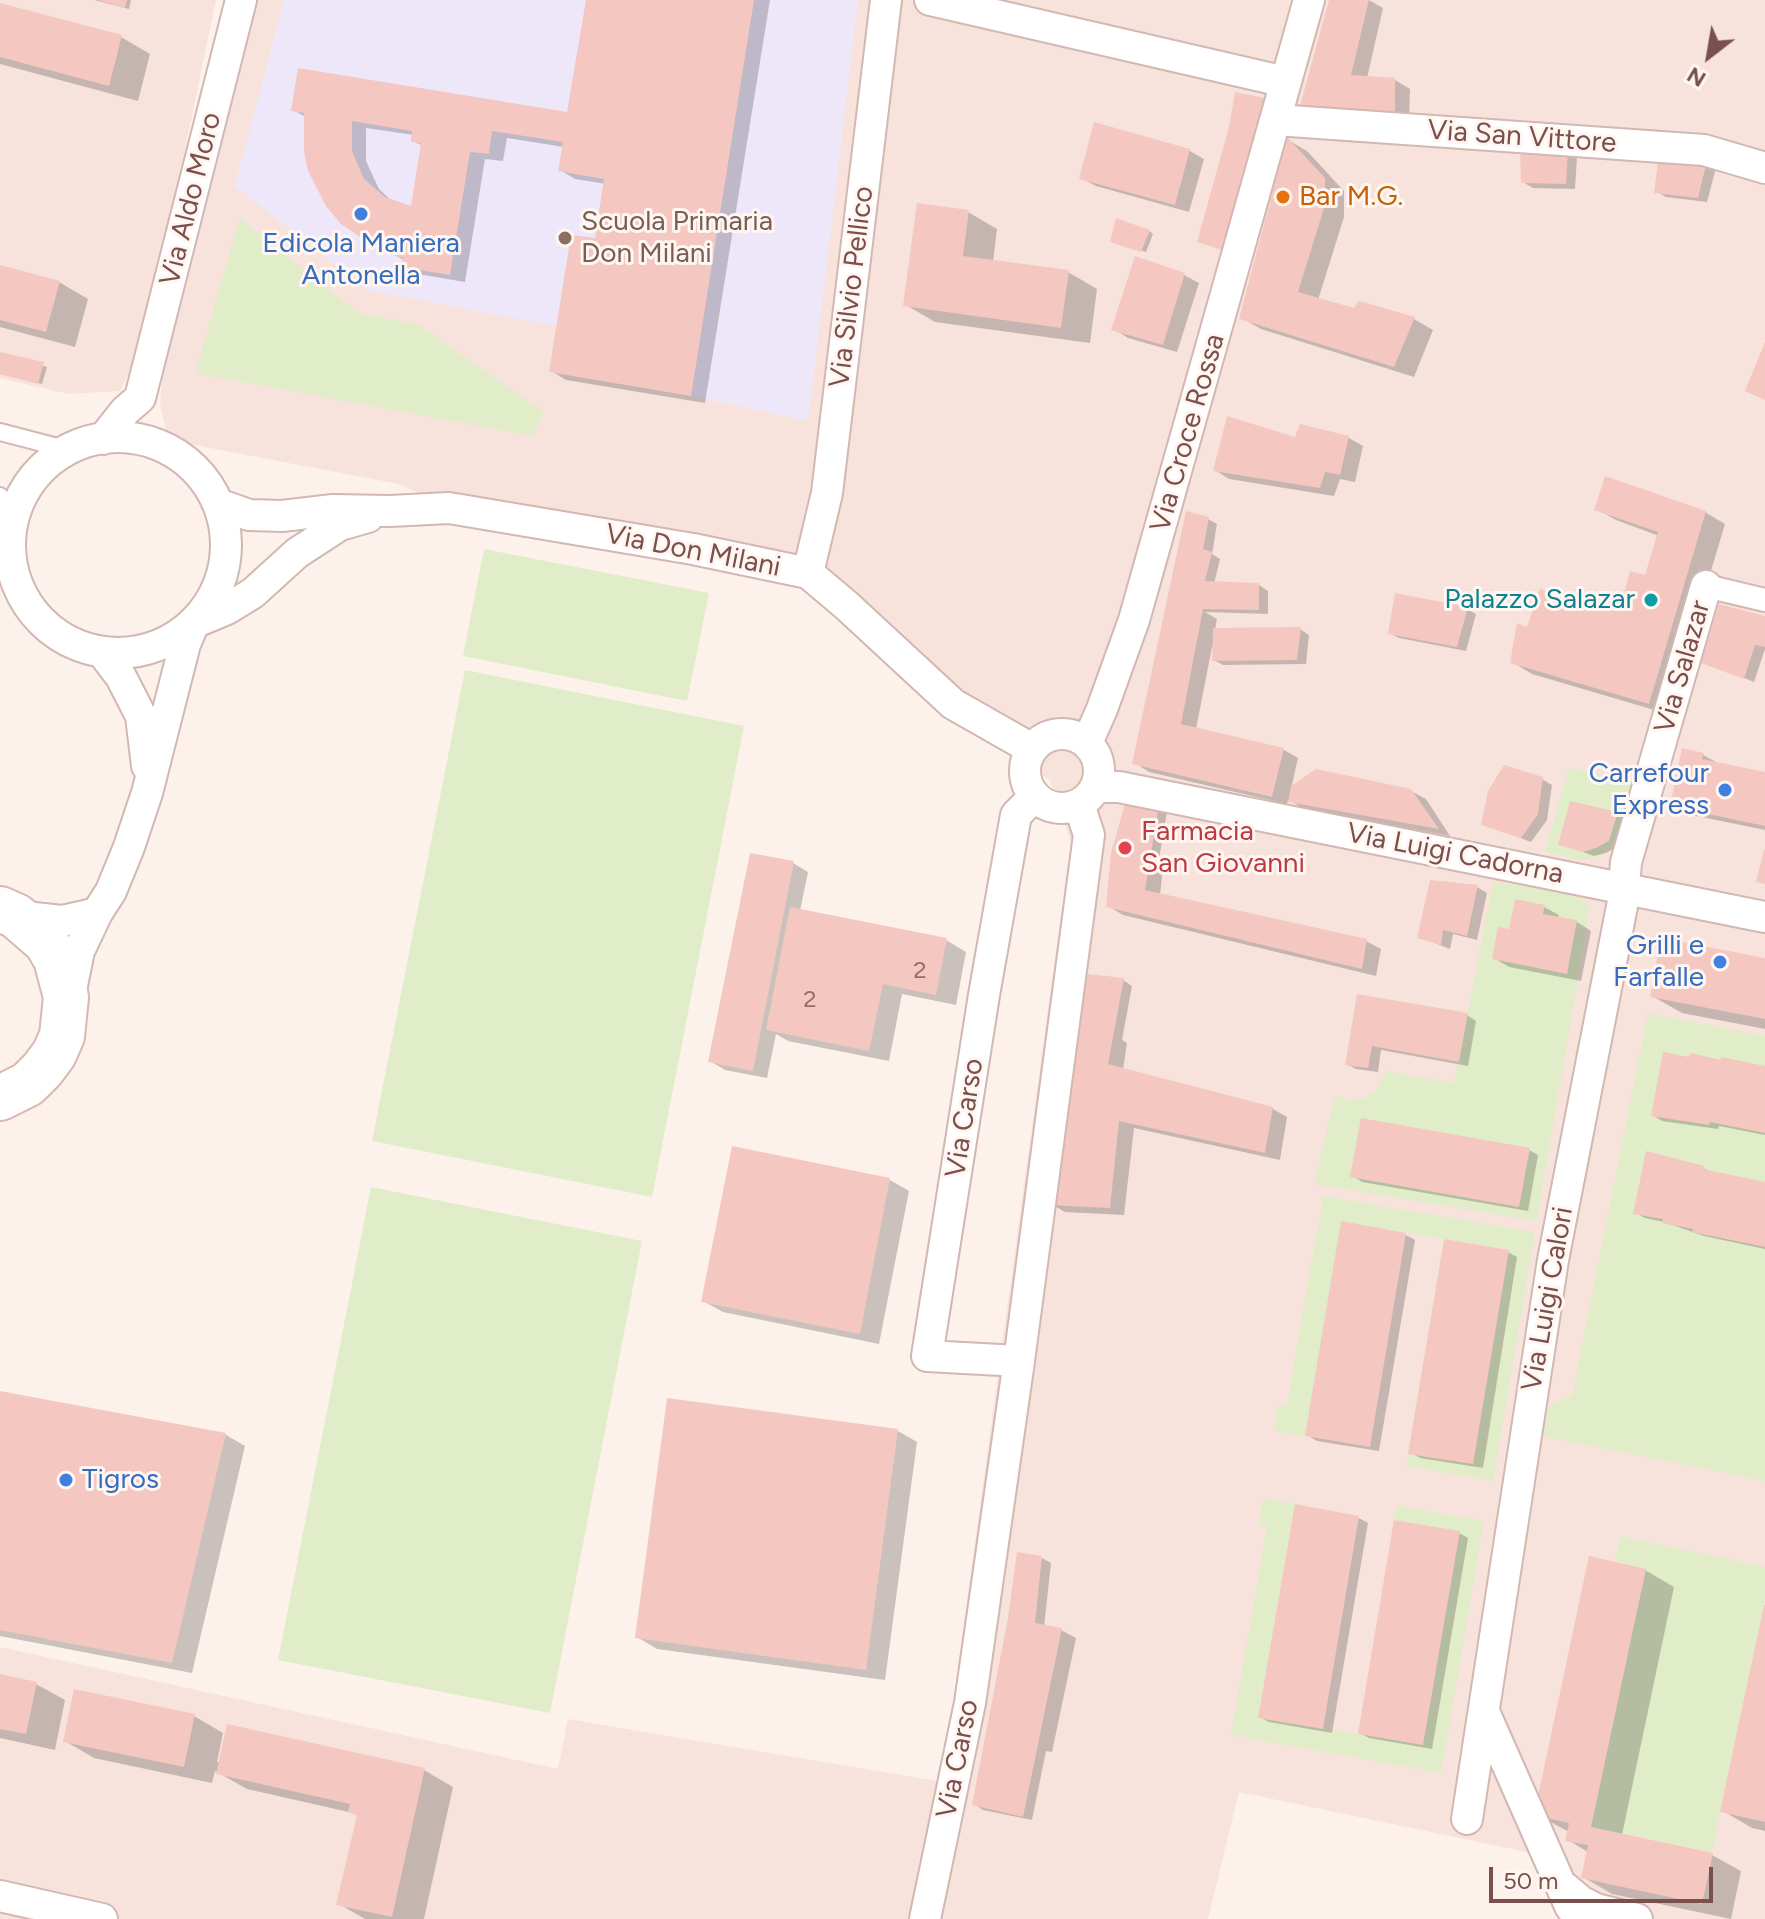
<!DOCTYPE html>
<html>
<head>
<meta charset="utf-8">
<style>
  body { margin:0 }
  #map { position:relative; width:1765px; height:1919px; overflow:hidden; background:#fdf1eb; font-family:Figtree,sans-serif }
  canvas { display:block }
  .north { position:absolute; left:1669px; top:16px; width:80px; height:80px; -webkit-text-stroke:6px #fff6f2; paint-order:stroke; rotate:211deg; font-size:22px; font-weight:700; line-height:32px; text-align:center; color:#7a4f4c }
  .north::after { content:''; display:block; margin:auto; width:28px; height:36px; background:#7a4f4c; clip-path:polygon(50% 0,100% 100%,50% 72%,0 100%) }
  .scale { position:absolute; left:1489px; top:1867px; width:224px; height:36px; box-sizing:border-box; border:4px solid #7a4f4c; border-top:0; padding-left:10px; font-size:24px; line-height:28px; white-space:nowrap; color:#7a4f4c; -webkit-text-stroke:6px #fff6f2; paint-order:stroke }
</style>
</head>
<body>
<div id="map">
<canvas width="1765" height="1919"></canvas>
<div class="north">N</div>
<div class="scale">50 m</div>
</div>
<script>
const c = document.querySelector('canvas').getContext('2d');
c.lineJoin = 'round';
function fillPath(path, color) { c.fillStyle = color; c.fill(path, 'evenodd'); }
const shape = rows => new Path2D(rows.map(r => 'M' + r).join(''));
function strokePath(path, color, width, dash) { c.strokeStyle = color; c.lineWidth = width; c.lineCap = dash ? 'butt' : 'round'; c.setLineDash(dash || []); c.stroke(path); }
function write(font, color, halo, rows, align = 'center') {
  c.font = font + ' Figtree,sans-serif'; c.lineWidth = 6; c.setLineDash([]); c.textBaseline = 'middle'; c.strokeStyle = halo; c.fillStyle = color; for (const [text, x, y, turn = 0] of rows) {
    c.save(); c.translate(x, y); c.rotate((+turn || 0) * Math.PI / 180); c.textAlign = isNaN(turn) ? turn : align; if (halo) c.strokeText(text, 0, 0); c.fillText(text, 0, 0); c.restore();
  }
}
const residential = shape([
  [0,0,216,0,145,342,120,391,68,394,0,378],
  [256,0,1765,0,1765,1919,1559,1919,1531,1853,1239,1792,1208,1919,0,1919,0,1647,558,1769,568,1719,937,1781,954,1696,1071,841,1050,781,804,577,463,515,399,484,168,440,160,403,165,350]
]);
const education = shape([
  [284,0,858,0,808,421,691,396,549,372,557,326,366,290,235,186]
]);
const green = shape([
  [240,218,358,313,417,324,544,412,532,436,195,373],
  [484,549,709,593,687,701,463,656],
  [465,670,744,726,652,1197,372,1141],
  [1569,768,1635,783,1616,844,1599,856,1583,860,1545,852],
  [1493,882,1574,894,1590,906,1537,1221,1314,1184,1335,1096,1350,1100,1364,1098,1376,1090,1386,1071,1454,1083],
  [1648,1013,1765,1036,1765,1481,1542,1436,1549,1406,1572,1395],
  [371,1187,642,1241,550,1713,278,1660],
  [1323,1196,1535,1232,1493,1481,1406,1466,1408,1454,1473,1464,1508,1250,1341,1222,1305,1436,1274,1431,1278,1404,1287,1405],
  [1263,1498,1295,1504,1258,1717,1422,1745,1460,1531,1394,1520,1397,1506,1484,1521,1441,1773,1231,1735,1267,1527,1259,1525],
  [1620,1536,1765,1567,1765,1598,1712,1852,1591,1827,1646,1569,1615,1562]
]);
const shadow = shape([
  [94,0,131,0,129,9],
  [588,0,770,0,705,403,566,380,551,371,596,241,606,184,575,179,560,170,564,147,507,138,503,161,485,159,465,282,418,274,404,266,404,260,381,248,306,117,293,110,569,114],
  [366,128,414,135,413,141,423,146,413,208,393,202,379,189,366,161],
  [1331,0,1369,0,1383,8,1367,78,1395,80,1410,89,1409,121,1317,113,1302,105],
  [0,5,121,37,150,54,138,101,0,64],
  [1096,125,1190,151,1204,159,1189,212,1096,186,1081,178],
  [1288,140,1307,151,1344,191,1344,217,1318,300,1355,311,1414,319,1433,330,1414,377,1261,329,1242,318],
  [1567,151,1577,157,1575,189,1533,188,1523,182],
  [1661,158,1716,168,1707,202,1666,197,1657,192],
  [968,212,997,229,993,262,1068,272,1097,289,1090,343,935,322,906,305],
  [1149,231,1153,234,1146,252,1112,241],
  [0,267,59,282,88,299,75,347,0,327],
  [1184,275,1199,283,1177,352,1128,338,1114,329],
  [0,354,47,367,42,384,0,374],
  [1301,426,1349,438,1363,446,1355,482,1340,479,1334,496,1229,479,1215,470,1297,439],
  [1597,509,1705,512,1725,524,1668,714,1532,674,1512,662,1529,629,1620,614,1646,578,1659,536,1616,520],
  [1208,519,1217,524,1212,554,1220,559,1214,584,1259,585,1268,591,1268,614,1205,612,1217,619,1215,630,1300,629,1309,635,1306,664,1223,665,1214,660,1214,647,1212,647,1196,729,1284,750,1298,758,1291,789,1411,791,1426,799,1450,836,1305,809,1288,800,1287,804,1149,772,1135,763],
  [1467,609,1476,614,1466,651,1399,638,1390,633],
  [1765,618,1765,649,1754,682,1704,662],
  [1703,755,1718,763,1765,774,1765,830,1687,814,1672,805],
  [1542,779,1552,785,1547,820,1531,842,1483,824],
  [1128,799,1167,812,1158,865,1163,868,1160,895,1366,941,1381,949,1376,976,1123,915,1108,906],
  [1617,814,1626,819,1618,846,1606,853,1594,856,1561,844],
  [793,863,808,872,800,911,946,940,966,952,956,1005,902,994,889,1061,788,1041,776,1034,767,1078,725,1070,710,1061],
  [1477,887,1487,893,1477,940,1453,934,1450,949,1419,937],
  [1544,907,1559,915,1558,919,1577,922,1591,931,1581,981,1509,967,1494,958,1511,931],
  [1765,960,1765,1029,1682,1013,1652,996],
  [1123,980,1132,986,1122,1040,1127,1043,1123,1070,1273,1109,1287,1117,1280,1160,1134,1128,1124,1215,1065,1212,1051,1204],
  [1359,996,1467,1015,1476,1021,1468,1066,1381,1050,1378,1072,1356,1069,1347,1064],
  [1765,1068,1765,1135,1719,1126,1718,1129,1662,1121,1653,1115],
  [733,1148,890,1180,909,1191,879,1344,723,1312,703,1301],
  [1529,1150,1538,1155,1528,1211,1362,1182,1353,1176],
  [1703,1168,1713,1173,1765,1184,1765,1249,1704,1236,1664,1222,1645,1218,1636,1213],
  [1406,1235,1415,1240,1379,1451,1317,1441,1307,1435],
  [1508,1252,1517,1257,1483,1468,1420,1458,1410,1452],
  [0,1393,226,1435,245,1446,192,1673,0,1636],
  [898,1431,917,1442,885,1680,657,1649,637,1637],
  [1359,1518,1368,1523,1332,1733,1269,1722,1260,1717],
  [1459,1533,1468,1538,1432,1749,1369,1738,1360,1733],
  [1042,1558,1051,1563,1044,1627,1061,1630,1076,1638,1052,1752,1046,1751,1032,1820,983,1810,974,1804,989,1734],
  [1645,1570,1674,1587,1622,1835,1712,1855,1741,1871,1731,1919,1612,1894,1583,1877,1588,1852,1568,1840,1569,1832,1536,1814],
  [1765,1608,1765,1831,1752,1828,1723,1811],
  [0,1676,36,1684,65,1700,55,1750,0,1738],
  [194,1716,223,1733,217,1762,424,1770,453,1787,424,1919,365,1919,339,1904,358,1816,353,1813,247,1789,215,1771,212,1783,94,1758,65,1741]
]);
const building = shape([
  [98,0,127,0,125,8],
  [586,0,754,0,691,396,549,372,571,235,595,238,604,179,558,171,563,142,492,131,489,154,470,152,450,275,401,267,403,258,380,250,341,224,326,206,308,171,304,152,304,113,291,111,298,68,567,112],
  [352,121,412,131,411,142,421,143,411,206,385,197,364,179,352,151],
  [1329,0,1369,0,1351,75,1395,78,1395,114,1300,106],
  [0,3,122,35,109,86,0,57],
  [1235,92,1270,99,1228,252,1197,242,1229,127],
  [1094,122,1190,149,1175,205,1079,179],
  [1287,137,1325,178,1325,205,1298,292,1354,308,1359,301,1415,317,1394,367,1239,319],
  [1520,148,1568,149,1566,184,1521,183],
  [1659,155,1707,161,1698,198,1654,193],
  [917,203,969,210,963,256,1069,270,1061,328,903,306],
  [1116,218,1150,230,1141,252,1110,242],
  [1135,256,1185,273,1163,345,1111,330],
  [0,265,60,281,46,332,0,320],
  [1765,342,1765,400,1745,391],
  [0,352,44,362,38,384,0,374],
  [1227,416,1295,437,1300,424,1349,436,1340,475,1325,472,1320,488,1213,471],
  [1605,476,1706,511,1649,704,1510,663,1517,623,1527,627,1540,589,1619,611,1630,571,1645,575,1658,532,1594,510],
  [1186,511,1209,517,1203,549,1212,552,1205,581,1259,583,1259,610,1203,609,1181,724,1284,748,1272,797,1132,764],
  [1395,593,1468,607,1457,647,1388,634],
  [1719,604,1765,616,1765,647,1755,645,1744,679,1701,663],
  [1301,627,1297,660,1212,661,1213,628],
  [1682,748,1704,753,1702,759,1765,772,1765,826,1670,806],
  [1504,765,1543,777,1538,814,1521,838,1481,825,1488,791],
  [1316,769,1411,789,1439,829,1288,802,1291,786],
  [1127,797,1159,805,1145,890,1367,939,1362,969,1106,907,1111,853],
  [1570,801,1618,812,1609,841,1596,848,1583,852,1558,845],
  [1764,850,1765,850,1765,884,1756,882],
  [750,853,794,861,753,1071,708,1062],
  [1430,880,1478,885,1467,936,1443,930,1441,945,1417,938],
  [1515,899,1545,905,1543,914,1577,920,1567,974,1492,959,1498,927,1509,929],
  [790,907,947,938,936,995,883,984,869,1051,766,1030],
  [1661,938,1765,958,1765,1019,1650,997],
  [1088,974,1124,978,1108,1064,1273,1107,1265,1153,1119,1121,1110,1208,1049,1205,1075,1026],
  [1357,994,1468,1013,1459,1062,1372,1046,1368,1068,1345,1065],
  [1663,1052,1689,1057,1690,1053,1721,1060,1721,1057,1765,1066,1765,1133,1710,1122,1709,1125,1651,1116],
  [1361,1118,1530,1148,1519,1207,1350,1177],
  [732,1146,890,1178,860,1334,701,1302],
  [1646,1151,1704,1166,1703,1169,1765,1182,1765,1247,1692,1232,1693,1229,1662,1223,1663,1219,1633,1214],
  [1341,1221,1406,1233,1370,1447,1305,1436],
  [1444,1239,1509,1250,1473,1464,1408,1454],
  [0,1391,226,1433,172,1663,0,1630],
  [667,1398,898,1429,866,1670,635,1638],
  [1295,1504,1359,1516,1323,1729,1258,1718],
  [1394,1520,1460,1531,1423,1745,1358,1734],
  [1017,1552,1042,1556,1035,1623,1062,1628,1023,1817,972,1805,1008,1618],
  [1589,1556,1646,1569,1591,1827,1713,1853,1702,1904,1581,1878,1588,1845,1565,1841,1569,1823,1534,1815],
  [1764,1605,1765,1605,1765,1822,1720,1812],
  [0,1674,37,1682,26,1734,0,1729],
  [74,1689,195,1714,184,1767,63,1742],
  [227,1724,425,1768,392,1917,336,1905,357,1815,348,1812,350,1804,216,1774]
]);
const service = shape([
  [0,432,69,450],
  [0,496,13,520]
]);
const pedestrian = shape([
  [1706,586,1765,600]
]);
const minor = shape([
  [930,0,1286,82],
  [1276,120,1704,150,1765,168],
  '10 545a108 108 0 1 1 216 0a108 108 0 1 1-216 0Z',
  [103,439,125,411,140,398,241,0],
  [218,504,249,515,282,516,333,510,390,511,449,508,693,549,808,573,846,605,953,704,1032,749],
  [808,573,827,493,886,0],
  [196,622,227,609,253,593,297,553,340,525,368,517],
  [102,652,121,677,141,716,147,766],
  '1025 771a37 37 0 1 1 74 0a37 37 0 1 1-74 0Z',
  [1087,743,1102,709,1134,620,1309,0],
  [1096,787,1119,787,1765,917],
  [16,916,62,921,97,913],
  [70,995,79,951,97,913,111,891,129,847,147,793,185,644,194,623],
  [1019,1361,927,1356,984,995,1016,815,1035,796],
  [1485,1714,1570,1906,1579,1919],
  [1467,1819,1553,1260,1623,901,1626,862,1706,586],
  [1564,1887,1582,1902,1596,1909,1637,1919],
  [0,1896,102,1919],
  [925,1919,970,1703,1019,1361,1089,835,1079,804]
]);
const secondary = shape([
  [0,909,16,916,46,942,56,959,66,997,62,1036,54,1054,42,1070,28,1084,0,1098]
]);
const markers = [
  [1283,197,8,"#e8710a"],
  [361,214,8,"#3f7fe0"],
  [565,238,8,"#8d6e63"],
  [1651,600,8,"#0f9aa8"],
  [1725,790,8,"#3f7fe0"],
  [1125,848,8,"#e0444e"],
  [1720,962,8,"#3f7fe0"],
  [66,1480,8,"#3f7fe0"]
];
const numberNames = [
  ["2",920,971],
  ["2",810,1000]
];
const streetNames = [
  ["Via San Vittore",1522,137,4],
  ["Via Aldo Moro",191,199,-76],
  ["Via Silvio Pellico",852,287,-83],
  ["Via Croce Rossa",1188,433,-74],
  ["Via Don Milani",693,551,11],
  ["Via Salazar",1683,667,-74],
  ["Via Luigi Cadorna",1455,854,11],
  ["Via Carso",965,1118,-81],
  ["Via Luigi Calori",1548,1299,-80],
  ["Via Carso",958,1759,-79]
];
const foodNames = [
  ["Bar M.G.",1299,197]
];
const educationNames = [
  ["Scuola Primaria",581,222],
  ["Don Milani",581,254]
];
const shopNames = [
  ["Edicola Maniera",361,244,"center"],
  ["Antonella",361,276,"center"],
  ["Carrefour",1709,774],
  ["Express",1709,806],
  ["Grilli e",1704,946],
  ["Farfalle",1704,978],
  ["Tigros",82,1480,"left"]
];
const cultureNames = [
  ["Palazzo Salazar",1635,600]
];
const healthNames = [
  ["Farmacia",1141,832],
  ["San Giovanni",1141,864]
];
fillPath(residential, '#f7e3dc');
fillPath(education, '#eee7fa');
fillPath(green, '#e1edc8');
fillPath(shadow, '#0003');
fillPath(building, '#f4c7c1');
strokePath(service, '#d3b7b2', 20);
strokePath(pedestrian, '#d3b7b2', 26);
strokePath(minor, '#d3b7b2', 34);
strokePath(secondary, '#d9b7b2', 48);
strokePath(service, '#fff', 16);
strokePath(pedestrian, '#fff', 22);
strokePath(minor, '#fff', 30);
strokePath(secondary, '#fff', 44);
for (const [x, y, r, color] of markers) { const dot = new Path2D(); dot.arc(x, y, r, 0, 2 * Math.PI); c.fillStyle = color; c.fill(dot); strokePath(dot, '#fff6f2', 3); }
write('24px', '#986d69', null, numberNames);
write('28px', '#7a4f4c', '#fff6f2', streetNames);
write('28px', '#c56008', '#fff6f2', foodNames, 'left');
write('28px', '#785e54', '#fff6f2', educationNames, 'left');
write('28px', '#366cbe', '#fff6f2', shopNames, 'right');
write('28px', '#0d838f', '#fff6f2', cultureNames, 'right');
write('28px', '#be3a42', '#fff6f2', healthNames, 'left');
</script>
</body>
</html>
